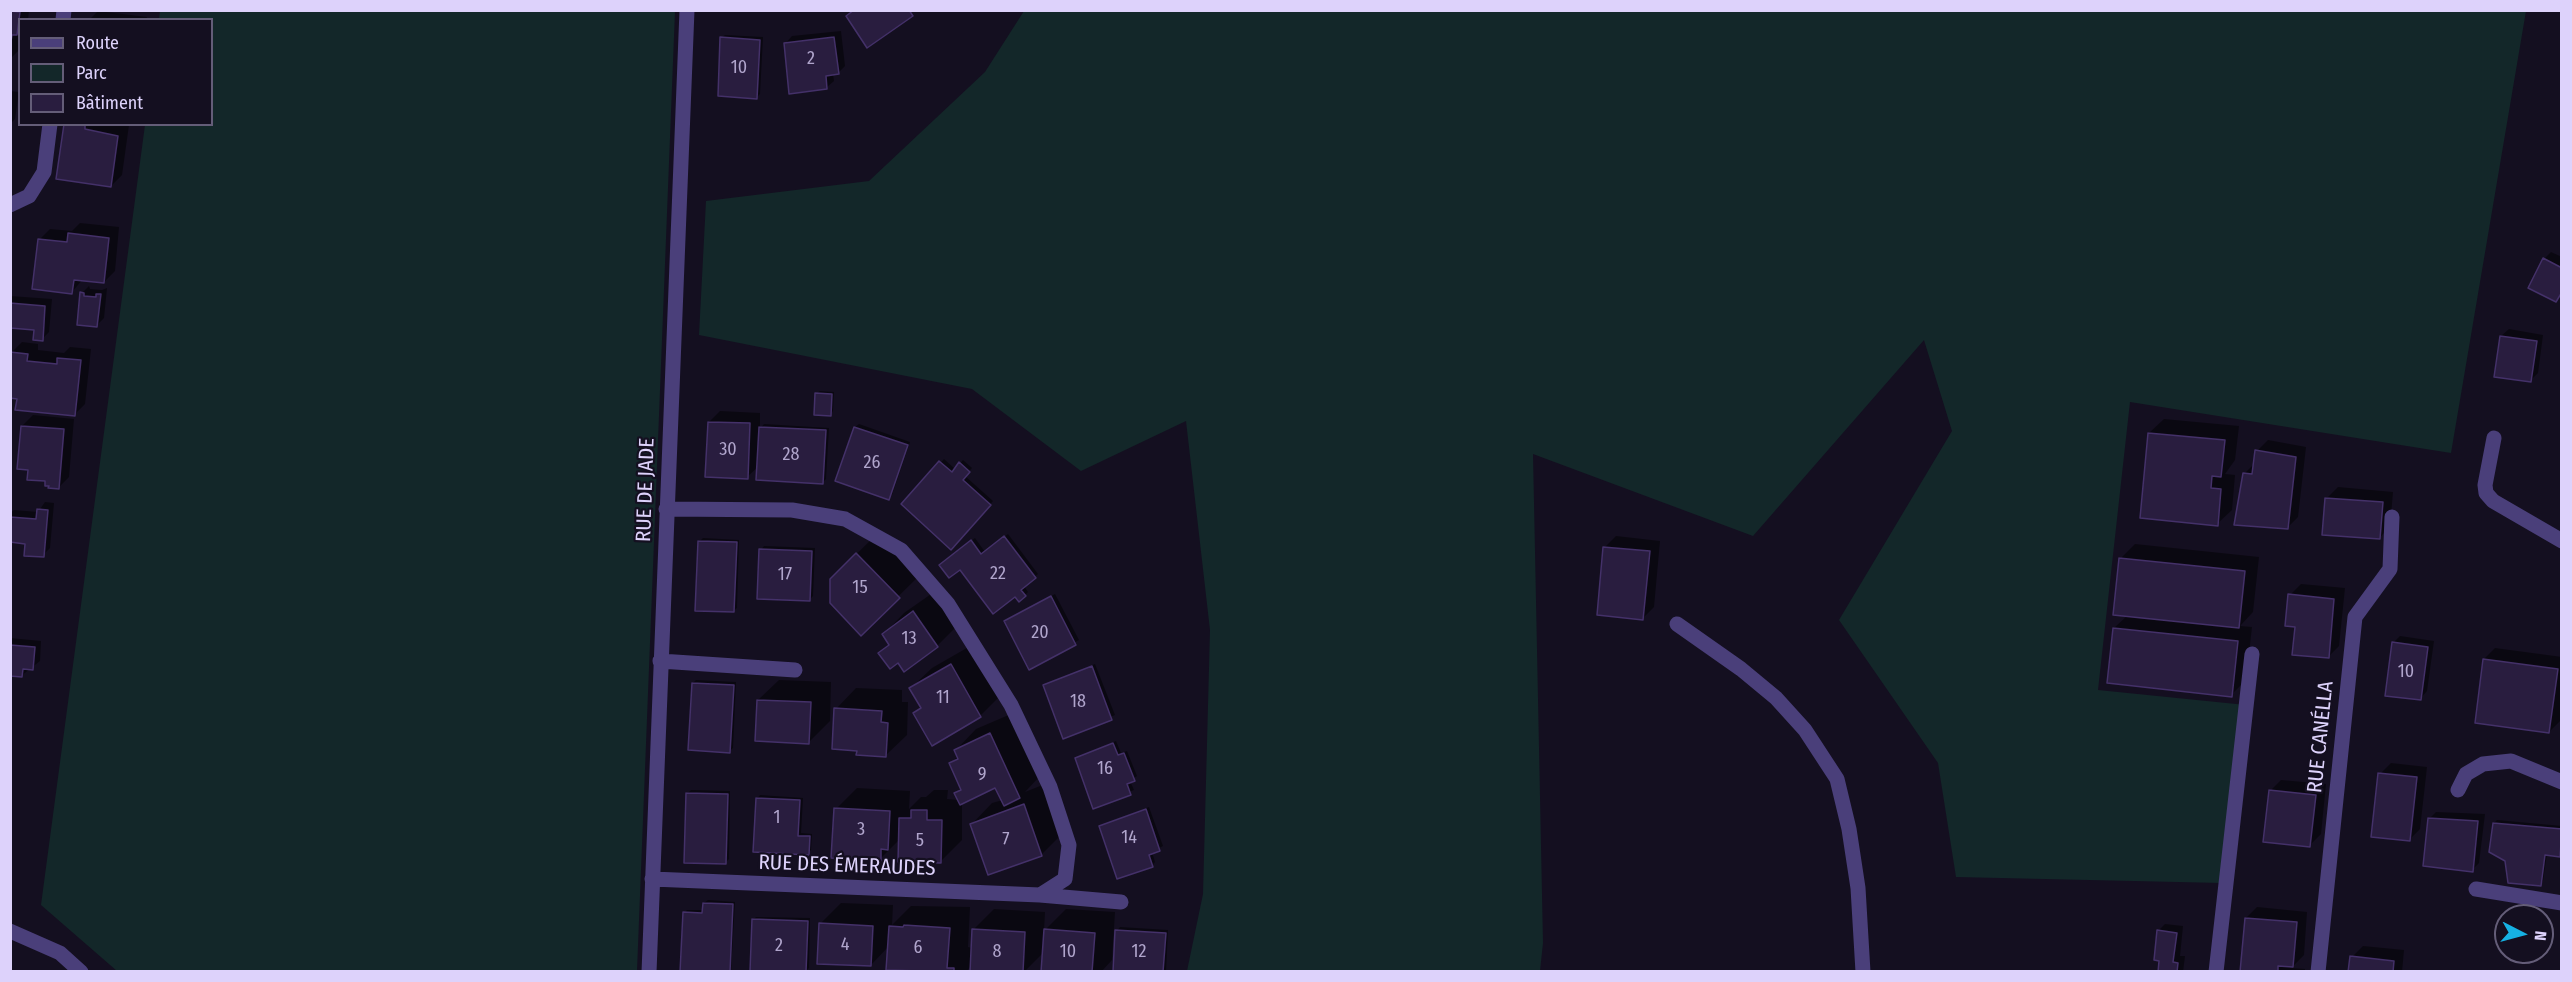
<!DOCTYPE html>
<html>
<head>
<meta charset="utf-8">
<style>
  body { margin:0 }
  #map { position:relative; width:2572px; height:982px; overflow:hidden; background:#140f20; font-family:"Fira Sans Condensed",sans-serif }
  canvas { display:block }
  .frame { position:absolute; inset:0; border:12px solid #ddd2fb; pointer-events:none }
  .legend { position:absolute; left:18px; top:18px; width:195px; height:108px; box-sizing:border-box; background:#140f20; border:2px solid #645d78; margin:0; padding:8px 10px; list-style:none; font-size:18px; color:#ddd2fb }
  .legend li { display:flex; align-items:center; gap:12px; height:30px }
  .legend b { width:30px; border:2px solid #645d78 }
  .north { position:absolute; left:2494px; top:904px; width:60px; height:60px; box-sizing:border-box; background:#140f20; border:2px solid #645d78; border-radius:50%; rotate:96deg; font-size:16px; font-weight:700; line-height:24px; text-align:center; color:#ddd2fb }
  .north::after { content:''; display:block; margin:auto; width:21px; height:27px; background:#16b1e3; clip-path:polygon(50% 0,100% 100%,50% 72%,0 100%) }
</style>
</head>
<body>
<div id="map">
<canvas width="2572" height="982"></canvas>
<div class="frame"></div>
<ul class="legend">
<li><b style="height:8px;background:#4a3f7a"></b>Route</li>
<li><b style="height:16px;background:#132729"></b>Parc</li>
<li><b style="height:16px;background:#291d3f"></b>Bâtiment</li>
</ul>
<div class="north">N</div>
</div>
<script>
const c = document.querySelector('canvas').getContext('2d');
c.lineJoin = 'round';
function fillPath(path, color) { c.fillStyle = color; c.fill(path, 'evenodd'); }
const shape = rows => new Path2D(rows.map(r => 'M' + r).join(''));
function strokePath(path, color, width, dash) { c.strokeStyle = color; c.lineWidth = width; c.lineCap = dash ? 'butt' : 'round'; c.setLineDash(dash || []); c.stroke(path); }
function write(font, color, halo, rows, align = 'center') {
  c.font = font + ' "Fira Sans Condensed",sans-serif'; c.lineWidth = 4.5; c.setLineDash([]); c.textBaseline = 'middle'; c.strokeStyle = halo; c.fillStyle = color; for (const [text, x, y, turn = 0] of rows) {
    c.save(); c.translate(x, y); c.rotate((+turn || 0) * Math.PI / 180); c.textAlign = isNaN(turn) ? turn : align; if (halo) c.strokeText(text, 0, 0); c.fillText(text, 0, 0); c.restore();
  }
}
const green = shape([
  [160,11,675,11,637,971,117,971,41,905,145,125,212,124,212,20,159,19],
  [1024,11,2526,11,2451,453,2130,402,2098,690,2246,705,2222,883,1956,877,1938,763,1839,620,1952,431,1924,340,1753,536,1533,454,1543,943,1540,971,1187,971,1203,894,1210,630,1186,421,1081,471,972,389,699,335,706,201,869,181,985,72]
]);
const shadow = shape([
  [10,10,29,10,28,20,20,20,19,50,10,59],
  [98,11,147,17,146,20,89,20],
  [841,31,845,66,838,73,833,74,834,81,826,88,785,44,792,36],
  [725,35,763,37,760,94,757,97,721,38],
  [10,91,19,92,15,119,10,124],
  [65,124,129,125,122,175,111,186],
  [80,223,119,227,115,271,104,282,83,279,72,292,39,240,50,229,72,231],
  [2551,252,2562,257,2562,294,2556,300,2544,259],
  [89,286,90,289,102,290,107,288,104,318,97,325,82,293],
  [10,296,52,299,49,332,42,339,36,329,10,314],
  [2509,329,2543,335,2538,373,2530,381,2501,336],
  [22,342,38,344,38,350,64,353,70,347,91,349,85,404,74,415,18,398,11,353],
  [820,391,834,392,833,411,830,415,816,394],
  [720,411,760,413,760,429,764,424,829,428,826,479,823,482,759,466,747,477,709,422],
  [33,415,74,419,69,477,58,488,29,468,22,426],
  [2164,419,2239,426,2235,460,2225,474,2235,475,2232,510,2217,524,2149,433],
  [859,424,910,442,892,495,889,498,837,480,855,427],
  [2268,440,2306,447,2298,517,2287,528,2244,474,2255,463,2257,451],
  [944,459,955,469,963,460,972,468,965,476,993,501,951,548,903,504],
  [2338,487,2393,492,2390,527,2379,538,2327,498],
  [45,502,54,503,50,548,43,555,27,542,10,541,10,513,14,510,38,512],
  [878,533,919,576,861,633,831,579],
  [1008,534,1038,574,1024,586,1028,592,1025,595,1015,595,944,562,975,538,985,552],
  [1616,536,1660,541,1654,607,1643,618,1605,547],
  [703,538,739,540,737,608,733,611,700,541],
  [2135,544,2259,557,2253,612,2240,626,2252,627,2246,680,2231,695,2114,628,2128,615,2121,558],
  [764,546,815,548,813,596,810,599,761,550],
  [2301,584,2345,588,2339,646,2328,657,2296,626,2290,595],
  [934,592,958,625,937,646,898,661,880,653,890,643,884,634,904,613],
  [1055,594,1079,640,1030,668,1005,621],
  [2400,636,2434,641,2427,691,2420,699,2393,643],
  [10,638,41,641,40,661,21,676,10,675],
  [972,645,1001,695,980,716,915,713,922,706,911,688,932,668],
  [2495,648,2562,657,2560,721,2549,732,2484,659],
  [1095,664,1115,715,1064,737,1045,686],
  [696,680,736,682,733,748,729,751,693,683],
  [779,680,831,682,830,721,809,742,758,700],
  [856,688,902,690,902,702,908,702,907,735,886,755,859,750,836,709],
  [1011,714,1040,776,1025,792,1045,784,1062,834,1042,854,989,873,972,824,992,803,1003,800,996,786,962,802,962,840,941,861,900,839,880,859,836,809,857,788,910,791,909,809,921,797,926,797,934,790,948,790,947,799,959,800,956,793,962,787,951,763,958,756,956,750,976,729],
  [1116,741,1121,753,1127,751,1137,776,1130,781,1134,790,1094,807,1076,758],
  [2391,763,2427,767,2420,829,2409,840,2380,774],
  [2281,780,2326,784,2321,834,2310,845,2270,791],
  [691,790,730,791,729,859,726,862,688,793],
  [760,795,803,798,801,833,812,834,811,850,808,853,757,799],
  [1149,807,1163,846,1152,852,1155,862,1152,866,1100,826],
  [2436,812,2485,814,2479,863,2472,870,2429,819],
  [2497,820,2562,826,2562,853,2560,855,2547,854,2543,881,2540,885,2507,860,2494,823],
  [708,900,735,902,731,972,693,972,684,913,687,910,704,910,704,903],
  [841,903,893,905,892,925,911,906,970,907,968,947,972,948,973,930,994,909,1045,912,1044,931,1066,909,1115,912,1112,960,1101,972,1043,972,1044,952,1024,972,985,972,971,966,966,972,903,972,889,946,871,965,820,924],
  [2257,907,2307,912,2304,955,2291,968,2305,969,2305,972,2242,972,2246,918],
  [756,917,810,918,809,968,806,971,753,920],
  [2165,924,2183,926,2180,956,2185,956,2183,972,2159,972,2158,931],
  [1120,927,1168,930,1166,972,1115,972,1117,931],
  [2363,946,2404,950,2402,972,2350,972,2352,957]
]);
const building = shape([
  [854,10,909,10,913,16,867,48,846,16,854,10],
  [10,11,20,12,17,35,12,35,10,48,10,11],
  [720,37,760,40,757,99,718,96,720,37],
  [834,37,839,74,826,76,827,89,789,94,784,43,834,37],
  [64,124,85,125,85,129,118,136,111,187,56,179,64,124],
  [68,233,109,238,104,283,74,280,72,294,32,289,38,239,67,242,68,233],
  [2543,258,2562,268,2562,292,2556,302,2528,288,2543,258],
  [80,292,84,293,84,296,96,297,96,294,101,294,97,327,77,325,80,292],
  [10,303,45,306,43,341,33,340,34,330,10,328,10,303],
  [2500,336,2537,341,2531,382,2494,377,2500,336],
  [10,352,28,354,27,361,57,364,57,358,81,360,75,416,15,410,17,399,10,398,10,352],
  [815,393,832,394,831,416,814,415,815,393],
  [708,422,750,423,748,479,705,477,708,422],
  [21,426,64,429,59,489,48,488,49,486,45,486,45,481,27,480,28,470,17,469,21,426],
  [759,427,826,430,823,484,756,480,759,427],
  [854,427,908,445,889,500,835,481,854,427],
  [2148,433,2225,440,2221,477,2212,476,2211,488,2221,489,2218,526,2140,518,2148,433],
  [2255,450,2296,457,2288,529,2234,525,2243,473,2252,474,2255,450],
  [939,461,952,472,959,462,970,472,963,480,991,505,951,550,901,504,939,461],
  [2325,498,2383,502,2380,539,2322,535,2325,498],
  [37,509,48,510,44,557,24,556,25,544,10,542,10,517,36,519,37,509],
  [1004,536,1036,578,1021,590,1026,596,1019,602,1015,597,993,614,960,570,949,578,939,565,971,540,981,554,1004,536],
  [698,541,737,542,734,612,695,611,698,541],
  [1603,547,1650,551,1643,620,1597,615,1603,547],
  [759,549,812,551,810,601,757,599,759,549],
  [856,553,900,598,861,636,830,603,830,579,856,553],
  [2119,558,2245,571,2239,628,2113,615,2119,558],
  [2288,594,2334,599,2329,658,2292,655,2295,627,2285,626,2288,594],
  [1051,596,1076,645,1029,670,1004,621,1051,596],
  [913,611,938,647,904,672,898,663,890,669,878,653,889,645,882,634,913,611],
  [2113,628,2238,641,2232,697,2107,683,2113,628],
  [2392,642,2428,647,2421,700,2385,696,2392,642],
  [10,645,35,647,33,670,23,669,22,677,10,676,10,645],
  [2483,659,2558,669,2549,733,2475,723,2483,659],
  [951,664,981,717,932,746,913,713,921,708,909,688,951,664],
  [1092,666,1112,720,1063,739,1043,685,1092,666],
  [692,683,734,685,730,753,688,750,692,683],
  [757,700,811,702,809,744,755,741,757,700],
  [834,708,882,711,881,722,888,723,886,757,856,755,857,751,832,749,834,708],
  [990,733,1020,798,1004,806,995,788,960,805,954,793,961,790,949,763,958,759,954,750,990,733],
  [1113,743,1118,755,1124,753,1135,781,1127,784,1131,795,1093,809,1075,758,1113,743],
  [2378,773,2417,777,2410,841,2371,837,2378,773],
  [2269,790,2316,795,2310,847,2263,842,2269,790],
  [686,793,728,794,726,864,684,863,686,793],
  [756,798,800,800,798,836,810,836,809,855,753,852,756,798],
  [1024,804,1042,856,988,875,970,824,1024,804],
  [834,808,890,811,888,850,881,849,881,861,831,858,834,808],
  [1146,809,1160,851,1149,855,1153,867,1117,879,1099,826,1146,809],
  [911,810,927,810,927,820,942,820,941,863,898,862,899,818,911,818,911,810],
  [2428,818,2478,821,2473,872,2423,866,2428,818],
  [2493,823,2562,829,2560,857,2545,855,2541,886,2508,883,2505,861,2489,852,2493,823],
  [703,903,733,904,730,972,680,972,683,912,702,913,703,903],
  [2245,918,2297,922,2293,967,2278,966,2278,972,2240,972,2245,918],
  [752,919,808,921,806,972,750,971,752,919],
  [819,923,873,926,871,966,817,964,819,923],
  [904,925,950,928,947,968,954,968,954,972,886,970,889,926,903,927,904,925],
  [972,929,1025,932,1023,972,970,972,972,929],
  [1044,929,1095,933,1092,972,1041,972,1044,929],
  [1115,930,1166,933,1163,972,1113,972,1115,930],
  [2157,930,2177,933,2173,962,2178,963,2177,972,2158,972,2159,961,2154,960,2157,930],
  [2350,956,2394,961,2393,972,2348,972,2350,956]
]);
const minor = shape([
  [63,20,64,10],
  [10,205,29,196,44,172,50,124],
  [2494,438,2485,485,2486,493,2493,501,2562,541],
  [1677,624,1741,669,1776,698,1805,730,1837,779,1849,829,1858,888,1863,972],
  [660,661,795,670],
  [2458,790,2466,774,2483,764,2511,761,2562,782],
  [652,879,1040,895,1065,879,1069,845,1050,787,1011,705,948,604,901,550,845,519,792,510,666,509],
  [2476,889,2562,903],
  [1040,895,1121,902],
  [10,931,60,953,81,972],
  [649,972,687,10],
  [2216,972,2252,654],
  [2318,972,2355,617,2390,569,2392,517]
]);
const numberNames = [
  ["2",811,59],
  ["10",739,68],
  ["30",728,450],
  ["28",791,455],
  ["26",872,463],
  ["22",998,574],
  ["17",785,575],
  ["15",860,588],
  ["20",1040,633],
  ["13",909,639],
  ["10",2406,672],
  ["11",943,698],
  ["18",1078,702],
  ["16",1105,769],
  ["9",982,775],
  ["1",777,818],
  ["3",861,830],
  ["14",1129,838],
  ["7",1006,840],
  ["5",920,841],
  ["4",845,945],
  ["2",779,946],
  ["6",918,948],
  ["8",997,952],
  ["10",1068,952],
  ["12",1139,952]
];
const streetNames = [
  ["RUE DE JADE",646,490,-88],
  ["RUE CANÉLLA",2321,737,-84],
  ["RUE DES ÉMERAUDES",847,866,2]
];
fillPath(green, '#132729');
fillPath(shadow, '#0007');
fillPath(building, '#291d3f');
strokePath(building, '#443169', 1.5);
strokePath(minor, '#4a3f7a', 15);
write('18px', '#b0a5cc', null, numberNames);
write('21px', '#ddd2fb', '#140f20', streetNames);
</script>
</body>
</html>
